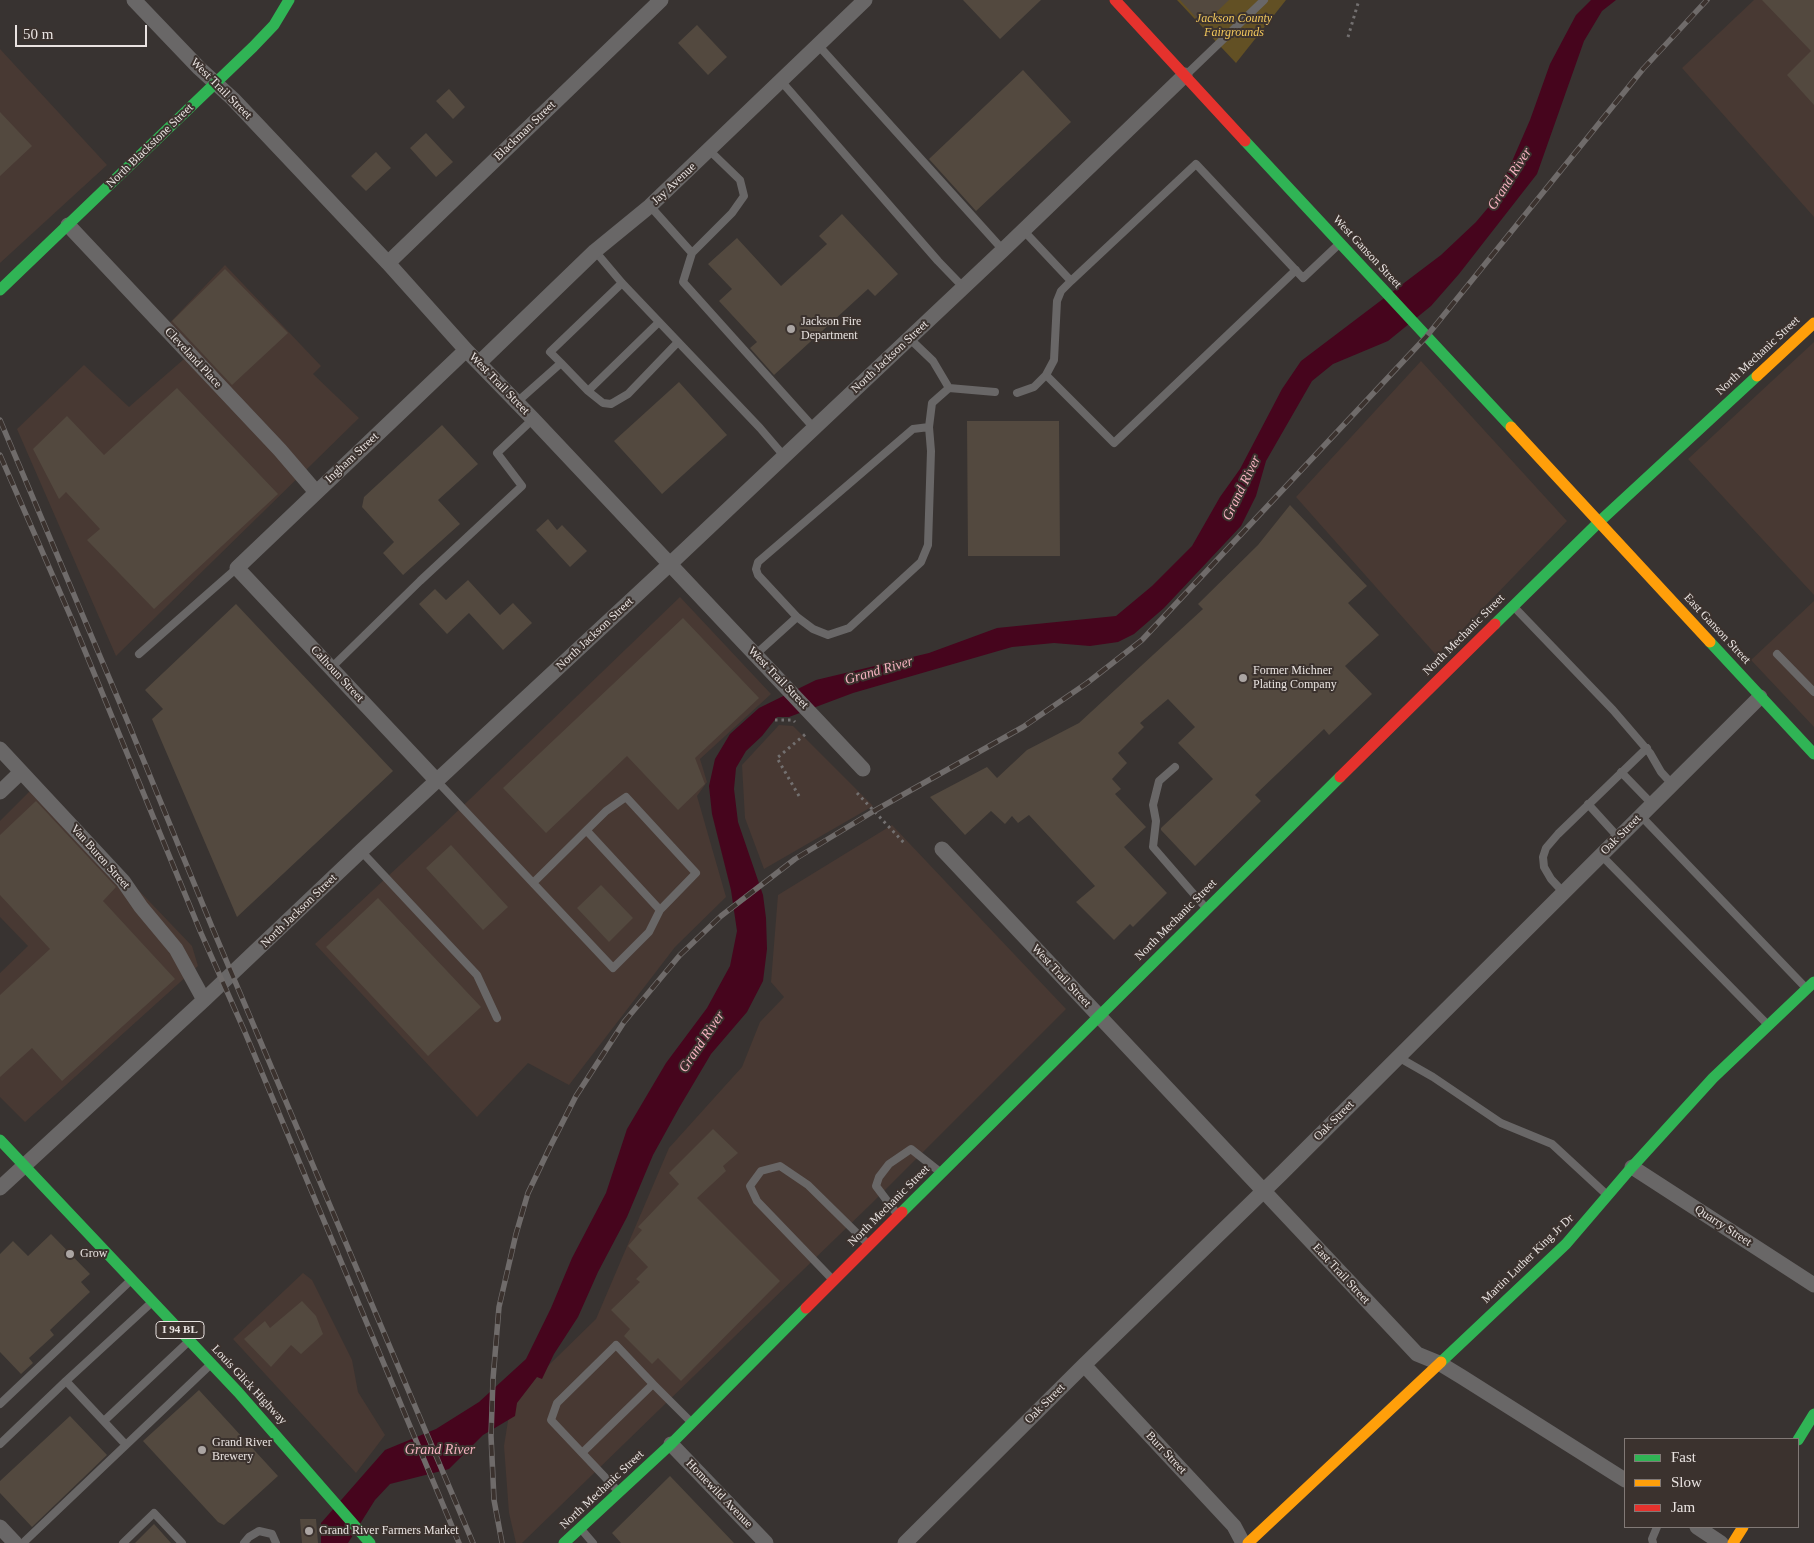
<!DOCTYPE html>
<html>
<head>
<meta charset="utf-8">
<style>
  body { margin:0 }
  #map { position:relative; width:1814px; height:1543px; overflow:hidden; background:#383331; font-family:Georgia,serif }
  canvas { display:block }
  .legend { position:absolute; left:1624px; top:1438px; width:175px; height:90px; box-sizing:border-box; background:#3b322e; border:1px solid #817976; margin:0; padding:6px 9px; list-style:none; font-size:15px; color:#e9e3e1 }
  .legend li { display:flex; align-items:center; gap:10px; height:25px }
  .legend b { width:25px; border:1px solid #817976 }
  .scale { position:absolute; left:15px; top:25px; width:132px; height:22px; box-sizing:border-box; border:2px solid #e9e3e1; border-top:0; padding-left:6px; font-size:15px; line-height:18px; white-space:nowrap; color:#e9e3e1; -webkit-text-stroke:4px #3b322e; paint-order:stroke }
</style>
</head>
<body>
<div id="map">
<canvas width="1814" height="1543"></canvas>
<ul class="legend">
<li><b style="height:6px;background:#30b455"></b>Fast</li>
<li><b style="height:6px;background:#ff9f0a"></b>Slow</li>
<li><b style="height:6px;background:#e5322d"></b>Jam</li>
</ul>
<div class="scale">50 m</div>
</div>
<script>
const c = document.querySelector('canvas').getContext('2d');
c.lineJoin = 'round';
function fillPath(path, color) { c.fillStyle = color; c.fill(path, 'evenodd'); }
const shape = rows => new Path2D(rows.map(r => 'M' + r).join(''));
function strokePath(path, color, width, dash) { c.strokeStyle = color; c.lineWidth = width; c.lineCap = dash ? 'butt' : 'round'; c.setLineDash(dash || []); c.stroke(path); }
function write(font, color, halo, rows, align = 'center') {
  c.font = font + ' Georgia,serif'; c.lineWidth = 4; c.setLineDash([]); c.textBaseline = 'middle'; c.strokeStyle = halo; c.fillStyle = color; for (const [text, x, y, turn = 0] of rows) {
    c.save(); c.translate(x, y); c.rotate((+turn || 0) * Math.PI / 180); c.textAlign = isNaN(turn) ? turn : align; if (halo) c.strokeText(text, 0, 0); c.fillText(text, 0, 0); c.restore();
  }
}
const built = shape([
  [1754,0,1814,0,1814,217,1682,68],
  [0,49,107,165,0,263],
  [225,265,321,366,313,374,359,418,116,656,17,429,84,365,129,407,184,359,161,332],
  [1814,342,1814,595,1688,459],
  [1421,361,1567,521,1437,656,1296,497],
  [680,597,771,694,700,759,707,782,697,796,726,897,675,947,569,1085,528,1063,477,1117,315,944,443,825],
  [1814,601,1814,727,1751,660],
  [779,725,793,726,873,806,764,869,745,818,742,765],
  [37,784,192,946,198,966,25,1122,0,1097,0,973,28,946,0,917,0,821],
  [892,825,1066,1009,871,1204,522,1543,516,1543,509,1513,504,1446,511,1402,596,1319,669,1148,742,1067,760,1022,784,997,771,982,778,895],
  [303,1273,312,1280,352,1360,358,1392,385,1435,356,1473,233,1339]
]);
const green = shape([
  [1177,0,1286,0,1236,63]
]);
const water = shape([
  [1591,0,1616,0,1602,11,1584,41,1537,174,1459,274,1431,306,1388,341,1333,364,1312,381,1266,461,1256,496,1241,526,1164,608,1134,634,1118,642,1090,646,1054,643,1012,647,853,693,789,717,777,717,762,736,746,751,736,768,734,789,738,822,763,895,766,918,767,949,763,981,747,1012,711,1054,679,1108,653,1155,627,1217,598,1272,578,1317,554,1354,542,1379,537,1377,517,1403,515,1416,483,1435,449,1469,390,1484,375,1500,348,1543,321,1543,321,1523,385,1450,436,1429,479,1402,526,1359,551,1308,572,1258,606,1193,627,1129,666,1063,707,1008,730,966,737,931,731,890,712,814,709,786,715,759,730,734,759,708,816,680,929,653,997,628,1116,616,1152,586,1192,546,1220,497,1240,469,1282,389,1301,361,1441,255,1476,222,1492,203,1510,166,1530,120,1550,64,1576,15]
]);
const building = shape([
  [963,0,1041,0,1000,39],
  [1180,0,1229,0,1203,25],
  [1762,0,1814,0,1814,105,1787,75,1811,51],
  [697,25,727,57,708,75,678,43],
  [1023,70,1071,122,976,211,929,159],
  [449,89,465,107,453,119,436,101],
  [0,112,32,146,0,176],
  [426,133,453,162,436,177,410,148],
  [376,152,391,168,366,191,351,176],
  [842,214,898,274,875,296,868,289,774,375,750,348,757,342,719,301,732,289,708,264,737,238,781,286,827,244,819,236],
  [225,269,288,333,232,385,172,321],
  [679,382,727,435,662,494,614,441],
  [177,388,278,494,154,609,87,540,100,529,66,492,59,499,33,449,67,416,104,455],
  [967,421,1059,421,1060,556,968,556],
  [442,425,478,464,438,500,460,524,403,575,383,553,394,542,362,507,364,497],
  [1290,505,1367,586,1348,603,1379,635,1345,666,1372,694,1329,735,1324,729,1255,795,1261,801,1195,866,1161,830,1161,828,1213,779,1178,743,1195,727,1168,699,1140,723,1144,727,1118,753,1127,763,1112,779,1121,789,1115,794,1146,827,1124,847,1167,893,1133,927,1130,924,1114,940,1076,902,1095,886,1029,815,1018,823,1012,816,1005,824,991,811,965,835,930,797,987,767,997,778,1027,750,1079,723,1203,609,1198,604,1258,545],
  [548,519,557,530,562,525,587,551,570,567,536,530],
  [468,580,500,615,513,603,532,623,503,650,469,613,447,634,419,604,435,589,446,600],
  [236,604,393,771,237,917,152,719,163,709,145,690],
  [683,618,759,698,695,758,705,784,678,810,627,756,546,833,503,788],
  [36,801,116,887,103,901,175,979,62,1081,32,1048,0,1077,0,995,50,949,0,895,0,835],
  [451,845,508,907,483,930,426,868],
  [601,885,633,918,609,942,577,908],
  [378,898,481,1007,428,1056,326,947],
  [713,1129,738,1153,723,1166,726,1171,697,1198,780,1281,681,1381,658,1358,652,1364,624,1336,630,1329,611,1310,640,1282,636,1279,648,1267,628,1246,642,1230,638,1227,679,1184,669,1173],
  [51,1234,90,1274,81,1282,90,1292,50,1330,54,1335,29,1358,33,1363,21,1374,0,1352,0,1254,13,1241,28,1256],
  [302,1301,316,1316,323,1334,301,1354,291,1345,271,1367,244,1339,265,1321,270,1328],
  [199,1390,278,1476,224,1525,218,1522,143,1441],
  [70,1416,107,1455,32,1527,0,1493,0,1481],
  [670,1476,734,1543,621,1543,612,1533],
  [300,1519,316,1519,318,1543,302,1543],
  [154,1524,171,1543,135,1543]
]);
const path = shape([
  [1348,37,1359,0],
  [775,720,793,720,795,722],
  [857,793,906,845],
  [799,796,777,758,808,732]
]);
const lane = shape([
  [818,45,1003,250],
  [1187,74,1264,0],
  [781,81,938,261,964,288],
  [650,206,692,253,683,282,814,428],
  [1023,230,1071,281,1196,164,1303,278,1338,245],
  [595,251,622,283,760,428,784,456],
  [692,253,732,213,744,196,740,180,709,150],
  [910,339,933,361,949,388],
  [561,363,588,391,659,322],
  [1046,375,1114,443,1296,270],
  [588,391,603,403,611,404,628,394,678,342],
  [1017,393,1034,387,1046,375,1054,360,1057,301,1061,291,1071,281],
  [517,402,561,363,550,352,622,283],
  [1515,608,1613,710,1650,753,1661,772,1672,784],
  [797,617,758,575,756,569,758,562,913,429,929,427],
  [139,654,237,568],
  [1777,654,1814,692],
  [755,655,797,617,813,629,828,635,849,628,921,562,928,545,931,451,929,427,932,403,949,388,995,392],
  [331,668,420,581,522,486,497,453,533,419],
  [1175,767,1159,781,1153,805,1156,821,1153,847,1205,907],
  [1621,772,1652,804],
  [437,781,613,968,649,932,660,910,696,873,626,797,606,811,534,882],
  [1588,804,1618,837],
  [1640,815,1805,987],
  [587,831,660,910],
  [361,851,477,975,497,1018],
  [1601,855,1767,1024],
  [1563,892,1551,879,1544,867,1543,857,1546,848,1558,834,1647,748],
  [1398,1057,1433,1077,1501,1123,1552,1144,1606,1194],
  [897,1214,876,1186,879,1177,889,1164,911,1149,940,1172],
  [832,1279,757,1201,750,1186,761,1171,780,1166,808,1185,868,1244],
  [653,1384,691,1422],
  [0,1404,130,1281],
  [104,1421,188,1342],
  [0,1444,66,1381],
  [126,1445,66,1381,151,1303],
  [582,1453,653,1384,616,1345,557,1403,551,1420,618,1491],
  [581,1529,593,1543],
  [23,1543,210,1365],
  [123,1543,154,1513,182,1543],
  [244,1543,249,1537,259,1531,272,1534,276,1543],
  [1653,1543,1652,1539,1657,1527]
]);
const street = shape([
  [134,0,199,68,233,99,388,263,466,350,533,419,863,769],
  [68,225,280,450,316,492],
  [388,263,661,0],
  [479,363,595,251,650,206,865,0],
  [0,749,123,881,141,907,176,949,204,1000],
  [437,781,237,568,466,350],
  [0,792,21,772],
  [942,849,1417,1354,1439,1363,1462,1377,1625,1480],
  [1632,1167,1814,1285],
  [0,1188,204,1000,361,851,670,564,1003,250,1185,75],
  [1084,1365,1234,1526,1243,1543],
  [671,1444,766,1543],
  [0,1527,15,1543],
  [1697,1527,1721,1543],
  [905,1543,1084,1365,1280,1175,1760,697]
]);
const fast = shape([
  [1245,141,1511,427],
  [0,290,253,47,274,25,289,0],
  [1495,624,1599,522,1757,376],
  [1710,642,1814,754],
  [0,1140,238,1392,370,1543],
  [902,1212,1340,777],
  [1441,1362,1566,1244,1632,1167,1713,1078,1814,982],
  [1798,1440,1814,1414],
  [564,1543,671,1444,806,1308]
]);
const slow = shape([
  [1757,376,1814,323],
  [1511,427,1710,642],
  [1248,1543,1441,1362],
  [1733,1543,1743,1527]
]);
const jam = shape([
  [1115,0,1245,141],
  [1340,777,1495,624],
  [806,1308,902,1212]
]);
const rail = shape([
  [0,420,127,720,212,927,473,1543],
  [0,455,73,622,201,933,244,1030,459,1543],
  [502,1543,494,1500,491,1436,493,1379,499,1307,516,1234,528,1193,549,1149,576,1096,624,1022,680,955,721,916,795,859,874,811,1023,727,1087,683,1142,640,1426,337,1643,69,1707,0]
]);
const markers = [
  [791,329,5,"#aba5a3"],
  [1243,678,5,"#aba5a3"],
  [70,1254,5,"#aba5a3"],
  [202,1450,5,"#aba5a3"],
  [309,1531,5,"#aba5a3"]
];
const shields = [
  [180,1330,48]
];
const shieldNames = [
  ["I 94 BL",180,1330]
];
const parkNames = [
  ["Jackson County",1234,19],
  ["Fairgrounds",1234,33]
];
const streetNames = [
  ["West Trail Street",221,89,45],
  ["Blackman Street",525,131,-44],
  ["North Blackstone Street",150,146,-44],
  ["Jay Avenue",674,184,-43],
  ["West Ganson Street",1367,252,47],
  ["North Mechanic Street",1758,356,-43],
  ["North Jackson Street",890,357,-43],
  ["Cleveland Place",193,358,47],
  ["West Trail Street",499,384,46],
  ["Ingham Street",352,458,-43],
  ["East Ganson Street",1717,629,47],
  ["North Jackson Street",595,634,-43],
  ["North Mechanic Street",1464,635,-45],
  ["Calhoun Street",337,674,47],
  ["West Trail Street",778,678,46],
  ["Oak Street",1621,835,-45],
  ["Van Buren Street",100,857,48],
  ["North Jackson Street",299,911,-44],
  ["North Mechanic Street",1176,920,-45],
  ["West Trail Street",1061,976,47],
  ["Oak Street",1334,1121,-45],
  ["North Mechanic Street",889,1206,-45],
  ["Quarry Street",1723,1226,33],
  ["Martin Luther King Jr Dr",1528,1259,-44],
  ["East Trail Street",1341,1274,47],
  ["Louis Glick Highway",249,1385,47],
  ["Oak Street",1045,1404,-45],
  ["Burr Street",1166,1453,47],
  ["North Mechanic Street",602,1490,-43],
  ["Homewild Avenue",719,1494,46]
];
const poiNames = [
  ["Jackson Fire",801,322],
  ["Department",801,336],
  ["Former Michner",1253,671],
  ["Plating Company",1253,685],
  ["Grow",80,1254],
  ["Grand River",212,1443],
  ["Brewery",212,1457],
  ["Grand River Farmers Market",319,1531]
];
const waterNames = [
  ["Grand River",1510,179,-58],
  ["Grand River",1242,488,-64],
  ["Grand River",879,671,-16],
  ["Grand River",702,1042,-56],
  ["Grand River",440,1450]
];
fillPath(built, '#483933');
fillPath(green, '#625024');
fillPath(water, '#46051d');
fillPath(building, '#53493f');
strokePath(path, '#737070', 3, [2.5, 4]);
strokePath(lane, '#696767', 8);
strokePath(street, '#696767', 15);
strokePath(fast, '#30b455', 11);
strokePath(slow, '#ff9f0a', 11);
strokePath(jam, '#e5322d', 11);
strokePath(rail, '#6f6b6a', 5.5);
strokePath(rail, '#3b322e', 4, [11]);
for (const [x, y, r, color] of markers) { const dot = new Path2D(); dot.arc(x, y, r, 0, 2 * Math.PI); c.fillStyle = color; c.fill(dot); strokePath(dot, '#3b322e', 2); }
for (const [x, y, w] of shields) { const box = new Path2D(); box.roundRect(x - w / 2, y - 8.5, w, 17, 4); c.fillStyle = '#3b322e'; c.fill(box); strokePath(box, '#e9e3e1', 1); }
write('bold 11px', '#e9e3e1', null, shieldNames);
write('italic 12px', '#f2c85c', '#3b322e', parkNames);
write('12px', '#e9e3e1', '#3b322e', streetNames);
write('12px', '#e9e3e1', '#3b322e', poiNames, 'left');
write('italic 14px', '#f7b3c1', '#3b322e', waterNames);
</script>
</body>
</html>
